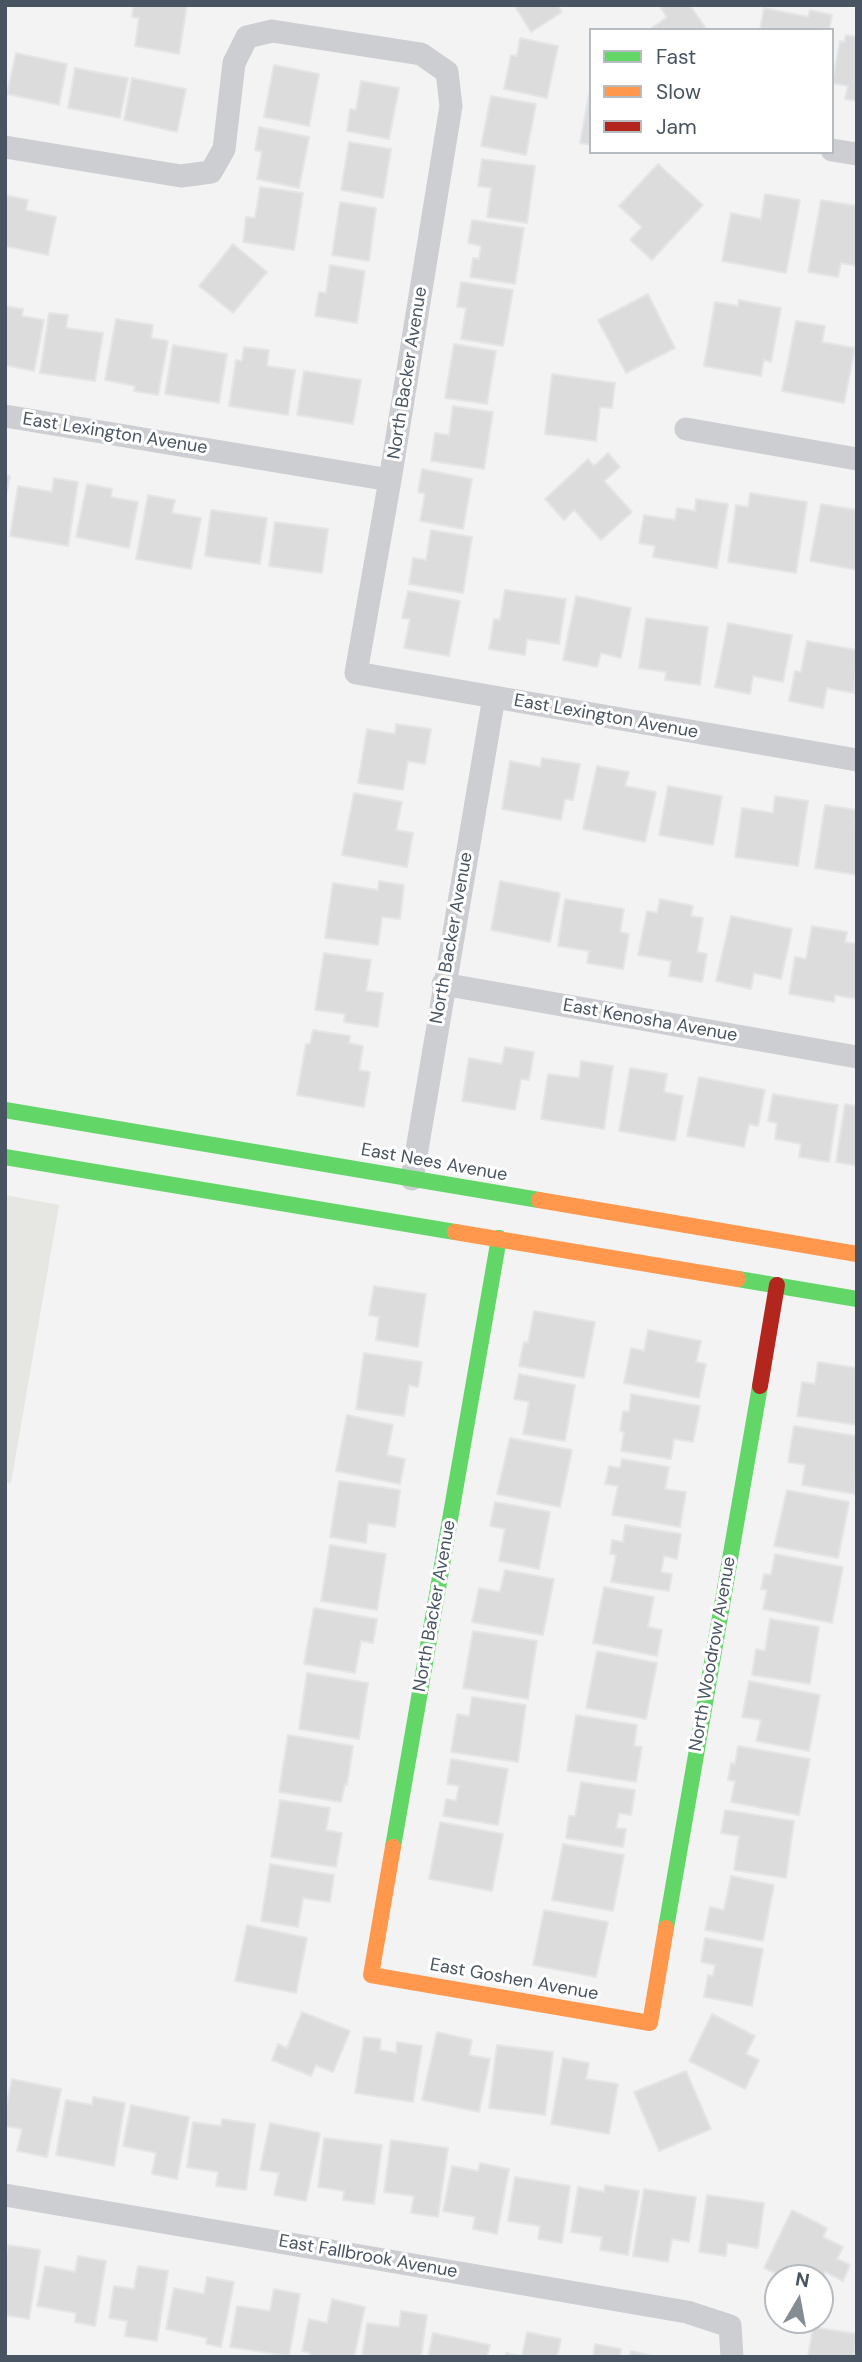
<!DOCTYPE html>
<html>
<head>
<meta charset="utf-8">
<style>
  body { margin:0 }
  #map { position:relative; width:862px; height:2362px; overflow:hidden; background:#f3f3f3; font-family:"DM Sans",sans-serif }
  canvas { display:block }
  .frame { position:absolute; inset:0; border:7px solid #485461; pointer-events:none }
  .legend { position:absolute; left:589px; top:28px; width:245px; height:126px; box-sizing:border-box; background:#fff; border:2px solid #b6bbc0; margin:0; padding:9px 12px; list-style:none; font-size:21px; color:#485461 }
  .legend li { display:flex; align-items:center; gap:14px; height:35px }
  .legend b { width:35px; border:2px solid #b6bbc0 }
  .north { position:absolute; left:764px; top:2264px; width:70px; height:70px; box-sizing:border-box; background:#fff; border:2px solid #b6bbc0; border-radius:50%; rotate:10deg; font-size:19px; font-weight:700; line-height:28px; text-align:center; color:#485461 }
  .north::after { content:''; display:block; margin:auto; width:24px; height:32px; background:#848c94; clip-path:polygon(50% 0,100% 100%,50% 72%,0 100%) }
</style>
</head>
<body>
<div id="map">
<canvas width="862" height="2362"></canvas>
<div class="frame"></div>
<ul class="legend">
<li><b style="height:9px;background:#63d668"></b>Fast</li>
<li><b style="height:9px;background:#ff974d"></b>Slow</li>
<li><b style="height:9px;background:#b3261e"></b>Jam</li>
</ul>
<div class="north">N</div>
</div>
<script>
const c = document.querySelector('canvas').getContext('2d');
c.lineJoin = 'round';
function fillPath(path, color) { c.fillStyle = color; c.fill(path, 'evenodd'); }
const shape = rows => new Path2D(rows.map(r => 'M' + r).join(''));
function strokePath(path, color, width, dash) { c.strokeStyle = color; c.lineWidth = width; c.lineCap = dash ? 'butt' : 'round'; c.setLineDash(dash || []); c.stroke(path); }
function write(font, color, halo, rows, align = 'center') {
  c.font = font + ' "DM Sans",sans-serif'; c.lineWidth = 6; c.setLineDash([]); c.textBaseline = 'middle'; c.strokeStyle = halo; c.fillStyle = color; for (const [text, x, y, turn = 0] of rows) {
    c.save(); c.translate(x, y); c.rotate((+turn || 0) * Math.PI / 180); c.textAlign = isNaN(turn) ? turn : align; if (halo) c.strokeText(text, 0, 0); c.fillText(text, 0, 0); c.restore();
  }
}
const commercial = shape([
  [5,1195,59,1205,11,1483,5,1482]
]);
const building = shape([
  [133,5,187,5,179,54,135,46,139,18,132,17,133,5],
  [514,5,558,5,562,12,531,32,514,5],
  [659,5,690,5,707,30,649,30,667,17,659,5],
  [764,8,808,17,810,10,832,15,829,30,760,30,764,8],
  [846,35,857,37,857,101,845,99,848,86,832,83,840,41,844,42,846,35],
  [520,38,558,46,547,98,504,89,511,55,517,56,520,38],
  [16,53,67,64,59,105,7,94,16,53],
  [274,65,319,74,309,126,264,117,274,65],
  [75,68,128,78,120,118,68,108,75,68],
  [132,78,186,89,177,132,124,120,132,78],
  [361,81,399,88,389,139,347,131,350,109,356,110,361,81],
  [590,89,591,90,591,145,580,143,590,89],
  [491,96,536,104,526,155,481,146,491,96],
  [259,127,309,137,299,188,257,179,262,152,255,150,259,127],
  [349,142,391,149,383,198,341,190,349,142],
  [482,159,535,166,527,223,487,217,491,188,478,186,482,159],
  [658,164,703,205,652,260,630,240,642,227,619,206,658,164],
  [260,187,303,193,294,250,243,242,246,217,255,218,260,187],
  [765,194,800,200,786,273,722,261,731,213,761,219,765,194],
  [5,195,28,200,26,210,56,217,48,255,5,246,5,195],
  [821,200,857,206,857,266,841,263,838,277,808,272,821,200],
  [340,202,376,208,369,261,332,255,340,202],
  [472,220,524,228,515,284,470,277,473,258,479,259,481,246,468,243,472,220],
  [233,244,267,272,233,313,199,286,233,244],
  [330,265,365,271,357,323,315,316,319,292,326,293,330,265],
  [461,282,513,290,503,346,461,339,466,308,457,307,461,282],
  [648,294,675,348,626,373,598,320,648,294],
  [739,300,781,308,771,362,764,360,761,376,704,366,715,302,738,306,739,300],
  [5,306,23,309,22,316,44,320,34,371,5,365,5,306],
  [49,313,68,315,66,328,103,333,95,381,40,373,49,313],
  [116,319,153,325,151,338,168,341,158,395,134,391,135,386,105,380,116,319],
  [796,321,825,326,822,342,855,348,844,403,782,391,796,321],
  [454,344,496,351,487,404,445,398,454,344],
  [173,345,227,354,219,403,165,394,173,345],
  [244,347,269,350,267,366,295,370,288,415,229,406,236,360,242,361,244,347],
  [304,371,361,380,353,424,297,415,304,371],
  [552,374,615,383,612,408,600,407,596,441,545,434,552,374],
  [453,406,493,412,484,469,431,461,435,433,449,435,453,406],
  [608,453,620,467,604,481,632,512,601,540,574,510,564,520,545,499,588,459,594,466,608,453],
  [422,469,472,479,463,529,420,521,425,494,418,492,422,469],
  [5,475,10,476,5,500,5,475],
  [54,478,78,482,68,546,10,536,18,486,52,492,54,478],
  [87,484,112,489,111,497,138,502,129,548,76,537,87,484],
  [750,493,807,502,796,573,728,562,736,505,748,507,750,493],
  [148,495,175,500,172,513,201,518,191,569,136,559,148,495],
  [696,499,728,504,717,568,653,557,655,546,639,543,644,515,675,520,677,508,695,511,696,499],
  [821,504,857,510,857,570,810,561,821,504],
  [211,510,267,518,260,564,205,556,211,510],
  [275,522,328,529,322,573,269,566,275,522],
  [431,530,472,537,463,593,409,584,413,558,426,560,431,530],
  [505,590,566,599,559,644,527,639,525,655,489,649,494,619,500,620,505,590],
  [408,591,460,601,449,656,404,648,410,619,402,618,408,591],
  [576,596,631,608,621,658,601,653,597,667,563,660,576,596],
  [646,618,708,627,700,685,665,680,666,672,639,668,646,618],
  [728,623,792,635,783,682,753,676,750,694,715,687,728,623],
  [807,641,857,650,854,693,827,688,823,708,789,701,795,671,801,672,807,641],
  [396,724,431,729,425,764,408,761,403,790,358,783,367,729,395,734,396,724],
  [542,758,580,764,573,800,565,799,561,820,502,809,510,761,540,767,542,758],
  [597,766,629,772,625,786,656,792,645,842,583,829,597,766],
  [668,786,722,796,713,845,659,835,668,786],
  [354,793,402,802,396,830,413,833,407,867,342,855,354,793],
  [775,796,808,801,798,866,735,857,742,808,773,813,775,796],
  [825,805,857,810,855,824,857,825,857,875,815,868,825,805],
  [379,881,404,885,400,919,382,917,378,945,325,938,333,883,378,890,379,881],
  [500,881,560,893,550,942,491,930,500,881],
  [565,899,624,909,620,932,629,934,623,969,587,963,589,951,558,946,565,899],
  [660,899,693,906,691,916,703,918,697,952,707,954,702,982,669,976,671,961,638,955,647,911,657,913,660,899],
  [731,916,792,929,781,979,754,973,751,989,716,981,731,916],
  [812,926,847,932,845,942,857,944,857,999,835,995,834,1002,789,994,795,957,806,959,812,926],
  [324,953,371,960,366,991,383,993,378,1027,344,1022,345,1014,315,1010,324,953],
  [313,1030,350,1036,349,1043,363,1046,359,1070,370,1072,364,1107,297,1095,306,1044,310,1044,313,1030],
  [505,1047,534,1052,529,1080,521,1079,515,1110,462,1101,469,1058,502,1064,505,1047],
  [581,1061,613,1066,604,1129,541,1119,548,1074,579,1078,581,1061],
  [630,1068,667,1074,664,1092,683,1096,675,1141,619,1131,630,1068],
  [699,1077,765,1090,758,1126,749,1124,744,1147,687,1136,699,1077],
  [773,1094,838,1105,829,1162,799,1157,801,1144,775,1139,777,1123,768,1121,773,1094],
  [845,1104,857,1106,857,1166,836,1162,845,1104],
  [374,1286,426,1294,418,1347,376,1340,379,1317,369,1315,374,1286],
  [534,1311,595,1322,584,1378,519,1366,524,1342,528,1343,534,1311],
  [648,1330,701,1341,696,1362,706,1364,699,1398,624,1383,631,1348,644,1351,648,1330],
  [364,1353,422,1362,418,1387,409,1385,404,1416,356,1409,364,1353],
  [818,1362,857,1368,857,1425,797,1416,802,1382,815,1384,818,1362],
  [519,1374,575,1385,565,1441,523,1434,529,1402,514,1399,519,1374],
  [631,1394,700,1406,693,1442,674,1439,671,1459,621,1451,624,1432,620,1431,623,1411,629,1412,631,1394],
  [347,1415,393,1425,387,1455,405,1459,400,1484,336,1471,347,1415],
  [794,1426,857,1436,855,1494,802,1485,805,1465,788,1462,794,1426],
  [510,1438,572,1450,560,1507,497,1494,510,1438],
  [622,1459,669,1467,665,1489,686,1492,680,1527,612,1515,618,1486,605,1484,609,1466,620,1468,622,1459],
  [339,1481,400,1490,395,1527,368,1523,366,1543,330,1537,339,1481],
  [787,1490,849,1502,838,1558,774,1546,787,1490],
  [495,1502,550,1512,539,1569,499,1561,505,1529,490,1526,495,1502],
  [625,1525,681,1534,677,1559,664,1556,661,1572,672,1574,669,1591,611,1582,616,1555,610,1554,612,1540,623,1542,625,1525],
  [330,1545,386,1554,377,1610,321,1601,330,1545],
  [775,1554,843,1567,832,1623,763,1609,767,1590,761,1589,764,1574,771,1575,775,1554],
  [505,1570,554,1579,543,1635,472,1622,479,1588,500,1592,505,1570],
  [604,1587,654,1597,648,1627,662,1630,657,1656,593,1643,604,1587],
  [314,1608,377,1619,373,1643,361,1641,355,1673,304,1664,314,1608],
  [770,1619,819,1627,810,1684,752,1675,756,1649,765,1651,770,1619],
  [473,1631,537,1641,528,1699,463,1688,473,1631],
  [597,1651,657,1663,646,1719,586,1708,597,1651],
  [307,1673,368,1683,359,1739,299,1729,307,1673],
  [749,1681,820,1695,809,1751,756,1741,761,1720,742,1717,749,1681],
  [472,1697,526,1705,518,1762,451,1752,457,1714,469,1716,472,1697],
  [576,1715,637,1725,634,1746,642,1747,636,1782,567,1771,576,1715],
  [288,1735,353,1746,347,1785,345,1784,341,1802,279,1792,288,1735],
  [738,1746,810,1759,799,1815,731,1802,735,1781,728,1780,731,1763,735,1764,738,1746],
  [451,1759,508,1769,498,1825,443,1816,446,1799,456,1801,459,1786,447,1784,451,1759],
  [581,1782,635,1790,631,1815,619,1813,616,1828,626,1829,623,1847,566,1838,569,1816,575,1816,581,1782],
  [280,1800,330,1808,326,1830,342,1833,336,1867,271,1857,280,1800],
  [725,1810,794,1821,786,1878,734,1870,739,1836,721,1833,725,1810],
  [440,1822,503,1834,492,1891,429,1879,440,1822],
  [563,1844,624,1855,613,1911,552,1900,563,1844],
  [270,1864,334,1875,330,1902,303,1898,298,1927,261,1921,270,1864],
  [731,1876,774,1885,763,1941,705,1930,710,1907,724,1910,731,1876],
  [544,1910,608,1922,596,1977,533,1965,544,1910],
  [247,1925,307,1938,296,1993,235,1981,247,1925],
  [705,1938,763,1949,752,2006,704,1997,708,1975,713,1976,715,1965,701,1962,705,1938],
  [302,2012,350,2031,333,2072,316,2065,311,2076,272,2060,278,2044,287,2048,302,2012],
  [712,2014,755,2036,746,2054,759,2060,745,2089,689,2061,712,2014],
  [437,2032,472,2040,469,2055,490,2059,479,2112,422,2100,437,2032],
  [364,2037,381,2039,380,2050,396,2053,397,2042,422,2046,413,2102,355,2093,364,2037],
  [497,2045,553,2052,545,2115,489,2108,497,2045],
  [563,2058,589,2063,586,2079,618,2084,609,2134,551,2124,563,2058],
  [686,2071,711,2129,659,2151,634,2092,686,2071],
  [12,2079,61,2089,47,2157,17,2151,22,2129,5,2126,5,2111,12,2079],
  [93,2097,125,2103,114,2166,56,2155,66,2100,92,2105,93,2097],
  [131,2105,189,2117,177,2179,152,2174,156,2153,123,2146,131,2105],
  [222,2119,255,2124,246,2190,216,2186,218,2172,187,2167,193,2122,221,2126,222,2119],
  [270,2123,320,2133,306,2201,274,2195,279,2173,260,2170,270,2123],
  [324,2138,382,2145,374,2204,343,2200,344,2191,318,2187,324,2138],
  [391,2140,448,2148,438,2217,411,2213,414,2196,384,2192,391,2140],
  [480,2163,509,2169,497,2234,473,2229,475,2217,443,2211,452,2166,478,2171,480,2163],
  [515,2177,570,2186,562,2243,538,2239,540,2226,508,2221,515,2177],
  [605,2185,639,2191,628,2255,600,2250,602,2237,571,2232,578,2187,604,2192,605,2185],
  [644,2189,696,2197,689,2242,672,2239,668,2262,633,2256,644,2189],
  [707,2195,764,2203,758,2248,727,2243,726,2256,699,2252,707,2195],
  [792,2210,827,2228,823,2237,843,2247,837,2259,850,2265,843,2281,825,2272,820,2282,820,2278,802,2278,789,2271,785,2278,764,2268,792,2210],
  [8,2245,40,2250,29,2319,5,2315,5,2263,8,2245],
  [78,2256,106,2261,95,2326,75,2322,76,2313,37,2306,45,2266,75,2272,78,2256],
  [138,2266,168,2271,157,2341,125,2336,127,2321,109,2318,114,2286,134,2289,138,2266],
  [207,2277,234,2282,221,2347,206,2344,207,2338,166,2329,174,2288,204,2294,207,2277],
  [274,2289,300,2294,289,2356,230,2347,237,2306,270,2311,274,2289],
  [332,2299,365,2307,354,2357,309,2357,310,2353,302,2351,309,2319,327,2323,332,2299],
  [401,2311,427,2315,421,2357,362,2357,367,2323,399,2327,401,2311],
  [813,2327,857,2334,854,2357,808,2357,813,2327],
  [527,2332,561,2339,557,2357,505,2357,506,2353,522,2356,527,2332],
  [433,2333,490,2345,487,2357,428,2357,433,2333],
  [595,2344,621,2349,620,2357,593,2357,595,2344],
  [631,2351,656,2357,630,2357,631,2351]
]);
const street = shape([
  [5,147,181,176,211,172,224,149,234,63,247,37,272,31,421,54,447,72,451,106,390,480,356,673,857,760],
  [832,150,857,154],
  [5,416,390,480],
  [686,429,857,459],
  [443,984,857,1057],
  [412,1179,494,697],
  [5,2195,687,2312,730,2326,732,2357]
]);
const fast = shape([
  [5,1110,539,1200],
  [5,1157,455,1232],
  [738,1279,857,1299],
  [393,1847,499,1238],
  [666,1928,760,1386]
]);
const slow = shape([
  [539,1200,857,1254],
  [455,1232,738,1279],
  [393,1847,371,1975,650,2023,666,1928]
]);
const jam = shape([
  [760,1386,777,1285]
]);
const streetNames = [
  ["North Backer Avenue",408,373,-81],
  ["East Lexington Avenue",115,434,9],
  ["East Lexington Avenue",606,717,10],
  ["North Backer Avenue",452,938,-80],
  ["East Kenosha Avenue",650,1021,10],
  ["East Nees Avenue",434,1163,10],
  ["North Backer Avenue",435,1606,-80],
  ["North Woodrow Avenue",713,1654,-80],
  ["East Goshen Avenue",514,1980,10],
  ["East Fallbrook Avenue",368,2257,10]
];
fillPath(commercial, '#e6e7e2');
fillPath(building, '#dcdcdd');
strokePath(building, '#e4e5e6', 2);
strokePath(street, '#ccced2', 23);
strokePath(fast, '#63d668', 16);
strokePath(slow, '#ff974d', 16);
strokePath(jam, '#b3261e', 16);
write('18px', '#485461', '#fff', streetNames);
</script>
</body>
</html>
